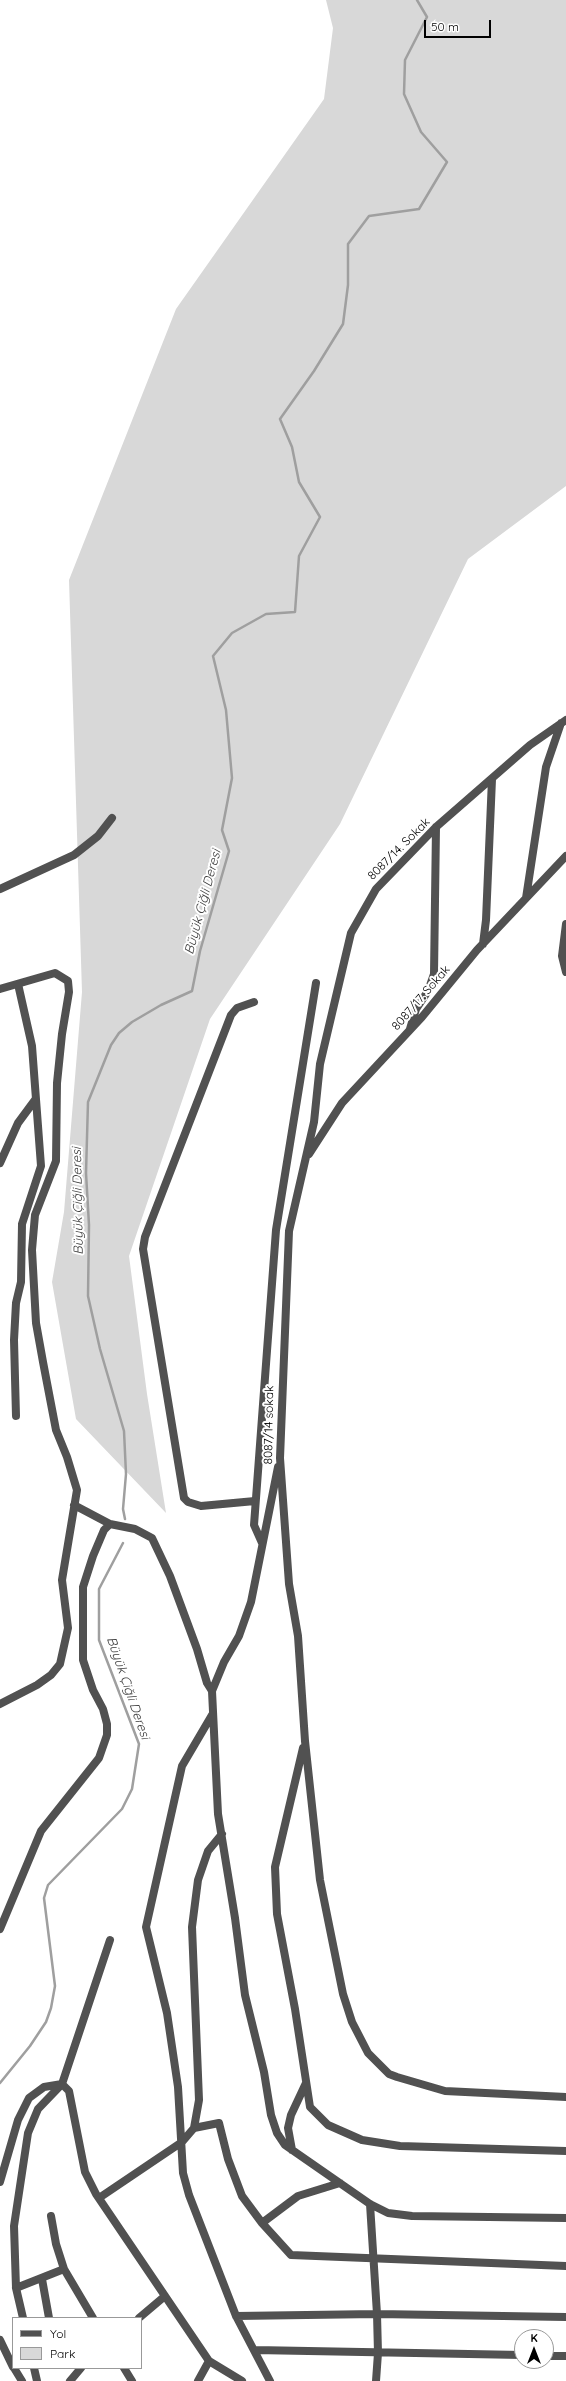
<!DOCTYPE html>
<html>
<head>
<meta charset="utf-8">
<style>
  body { margin:0 }
  #map { position:relative; width:566px; height:2381px; overflow:hidden; background:#fff; font-family:Quicksand,sans-serif }
  canvas { display:block }
  .legend { position:absolute; left:12px; top:2317px; width:130px; height:52px; box-sizing:border-box; background:#fff; border:1px solid #999; margin:0; padding:5px 7px; list-style:none; font-size:12px; color:#000 }
  .legend li { display:flex; align-items:center; gap:8px; height:20px }
  .legend b { width:20px; border:1px solid #999 }
  .north { position:absolute; left:514px; top:2329px; width:40px; height:40px; box-sizing:border-box; background:#fff; border:1px solid #999; border-radius:50%; rotate:0deg; font-size:11px; font-weight:700; line-height:16px; text-align:center; color:#000 }
  .north::after { content:''; display:block; margin:auto; width:14px; height:18px; background:#000; clip-path:polygon(50% 0,100% 100%,50% 72%,0 100%) }
  .scale { position:absolute; left:424px; top:20px; width:67px; height:18px; box-sizing:border-box; border:2px solid #000; border-top:0; padding-left:5px; font-size:12px; line-height:14px; white-space:nowrap; color:#000; -webkit-text-stroke:3px #fff; paint-order:stroke }
</style>
</head>
<body>
<div id="map">
<canvas width="566" height="2381"></canvas>
<ul class="legend">
<li><b style="height:5px;background:#515151"></b>Yol</li>
<li><b style="height:11px;background:#d8d8d8"></b>Park</li>
</ul>
<div class="north">K</div>
<div class="scale">50 m</div>
</div>
<script>
const c = document.querySelector('canvas').getContext('2d');
c.lineJoin = 'round';
function fillPath(path, color) { c.fillStyle = color; c.fill(path, 'evenodd'); }
const shape = rows => new Path2D(rows.map(r => 'M' + r).join(''));
function strokePath(path, color, width, dash) { c.strokeStyle = color; c.lineWidth = width; c.lineCap = dash ? 'butt' : 'round'; c.setLineDash(dash || []); c.stroke(path); }
function write(font, color, halo, rows, align = 'center') {
  c.font = font + ' Quicksand,sans-serif'; c.lineWidth = 4; c.setLineDash([]); c.textBaseline = 'middle'; c.strokeStyle = halo; c.fillStyle = color; for (const [text, x, y, turn = 0] of rows) {
    c.save(); c.translate(x, y); c.rotate((+turn || 0) * Math.PI / 180); c.textAlign = isNaN(turn) ? turn : align; if (halo) c.strokeText(text, 0, 0); c.fillText(text, 0, 0); c.restore();
  }
}
const green = shape([
  [326,0,566,0,566,486,468,559,340,824,210,1019,129,1256,147,1394,166,1513,76,1419,52,1282,64,1212,82,992,69,580,176,309,324,99,333,28]
]);
const stream = shape([
  [125,1519,123,1509,126,1474,124,1431,100,1349,88,1296,89,1225,86,1173,88,1102,111,1045,119,1033,132,1022,161,1005,192,991,200,951,229,851,222,830,232,778,226,710,213,656,232,633,266,614,295,612,299,556,320,517,299,482,292,447,280,419,314,371,343,324,348,285,348,244,369,216,419,209,447,162,421,132,404,94,405,60,427,17,417,0],
  [0,2083,30,2046,46,2022,51,2008,55,1986,44,1898,48,1885,122,1809,132,1789,139,1744,99,1640,99,1589,123,1543]
]);
const minor = shape([
  [566,720,530,745,436,827,376,889,351,933,320,1064,314,1122,289,1231,280,1458,289,1584,298,1636,305,1741,320,1880,343,1994,352,2022,368,2053,389,2074,397,2077,445,2091,566,2097],
  [0,889,74,855,98,836,112,818],
  [526,898,546,767,561,723],
  [566,924,562,956,566,972],
  [483,944,486,920,492,779],
  [0,989,55,973,68,981,69,992,62,1034,57,1083,56,1161,35,1215,32,1250,36,1323,43,1362,56,1430,67,1457,77,1490,62,1580,68,1628,60,1664,51,1675,37,1685,0,1704],
  [254,1002,237,1008,231,1015,145,1237,143,1249,184,1498,188,1502,201,1506,255,1501],
  [410,1029,416,1009,428,991,434,974,436,827],
  [309,1154,342,1103,422,1017,477,950,566,856],
  [0,1163,18,1123,35,1100],
  [16,1416,14,1340,16,1303,21,1282,22,1224,41,1166,32,1046,18,984],
  [278,1467,251,1602,239,1636,224,1662,212,1691,218,1814,235,1918,245,1995,264,2072,271,2115,277,2133,285,2145,370,2204,388,2213,412,2216,566,2218],
  [74,1505,110,1524],
  [262,1543,254,1525,276,1230,316,983],
  [212,1715,182,1766,146,1927,167,2013,178,2087,183,2173,189,2195,236,2316,270,2381],
  [303,1748,275,1867,277,1914,295,2009,310,2107,328,2125,362,2140,400,2146,566,2151],
  [0,1929,41,1831,99,1758,107,1735,107,1724,103,1709,93,1690,83,1660,83,1587,93,1556,104,1530,110,1524,135,1529,152,1538,170,1576,197,1649,207,1683,212,1691],
  [194,2128,199,2100,192,1927,198,1880,208,1851,222,1834],
  [292,2150,288,2128,291,2115,306,2083],
  [0,2182,18,2120,29,2098,44,2087,62,2084,69,2091,85,2172,96,2194,209,2361,242,2381],
  [99,2198,182,2142,194,2128,219,2123,228,2159,242,2196,262,2223,291,2255,566,2266],
  [370,2204,377,2314,378,2353,376,2381],
  [51,2216,56,2244,64,2269,93,2318],
  [262,2223,298,2196,340,2183],
  [42,2279,49,2318],
  [16,2288,64,2269],
  [236,2316,377,2314,566,2317],
  [23,2318,16,2288,14,2226,28,2133,38,2109,62,2084,110,1940],
  [139,2318,165,2296],
  [0,2340,13,2367],
  [255,2350,522,2355],
  [546,2356,566,2356],
  [14,2368,22,2381],
  [34,2368,37,2381],
  [124,2368,132,2381],
  [70,2381,81,2368],
  [198,2381,209,2361]
]);
const streetNames = [
  ["8087/14. Sokak",399,849,-45],
  ["8087/17. Sokak",421,998,-49],
  ["8087/14 sokak",269,1425,-89]
];
const waterNames = [
  ["Büyük Çiğli Deresi",203,902,-75],
  ["Büyük Çiğli Deresi",78,1201,-91],
  ["Büyük Çiğli Deresi",128,1688,71]
];
fillPath(green, '#d8d8d8');
strokePath(stream, '#9f9f9f', 2.5);
strokePath(minor, '#515151', 8);
write('12px', '#000', '#fff', streetNames);
write('italic 13px', '#404040', '#fff', waterNames);
</script>
</body>
</html>
